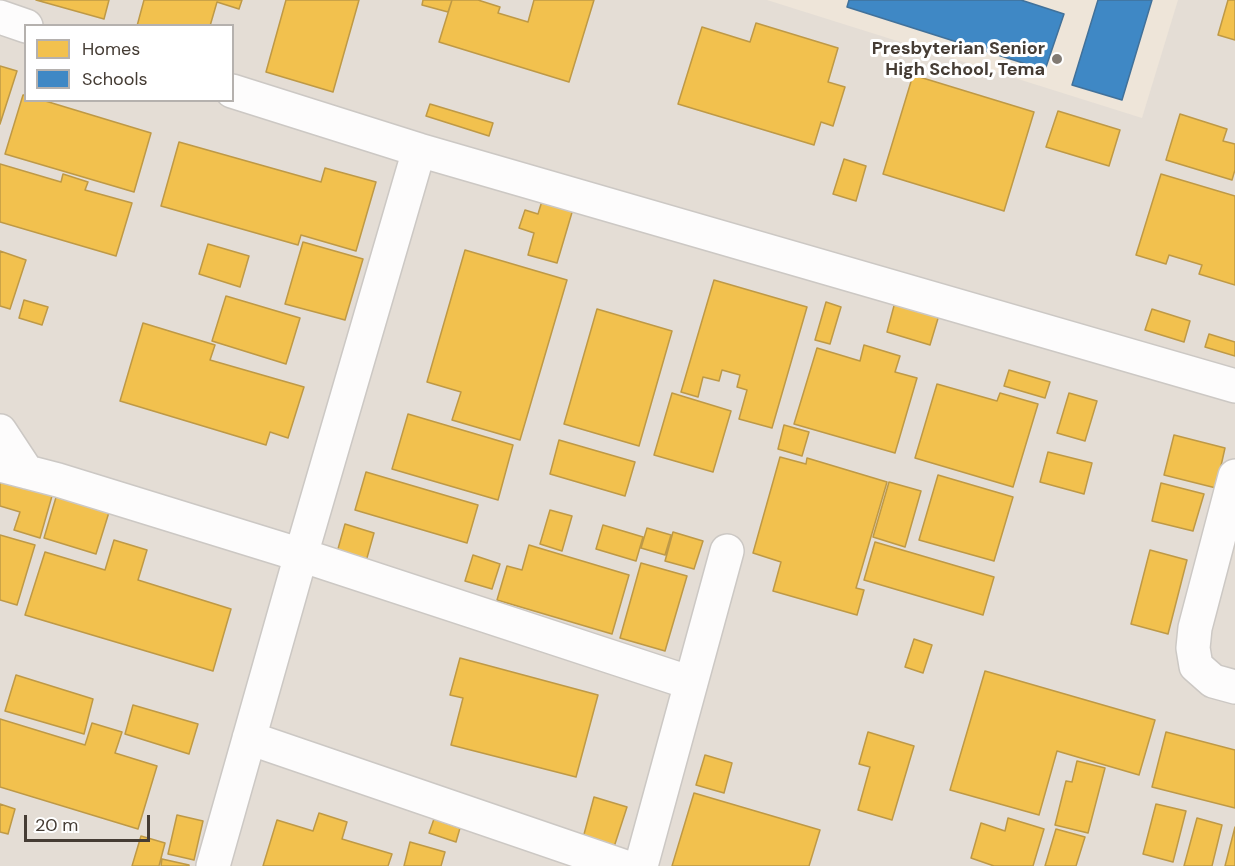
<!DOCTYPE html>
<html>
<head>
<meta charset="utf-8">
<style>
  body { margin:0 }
  #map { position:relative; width:1235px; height:866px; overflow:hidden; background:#f0ece8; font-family:"DM Sans",sans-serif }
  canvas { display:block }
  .legend { position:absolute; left:24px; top:24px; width:210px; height:78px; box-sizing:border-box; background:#fff; border:2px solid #b5b1ae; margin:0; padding:8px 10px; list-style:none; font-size:18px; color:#453c34 }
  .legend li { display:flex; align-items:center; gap:12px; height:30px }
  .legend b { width:30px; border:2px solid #b5b1ae }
  .scale { position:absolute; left:24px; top:815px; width:126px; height:27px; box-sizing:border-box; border:3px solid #453c34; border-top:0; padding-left:8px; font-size:18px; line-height:21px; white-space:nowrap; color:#453c34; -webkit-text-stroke:4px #fff; paint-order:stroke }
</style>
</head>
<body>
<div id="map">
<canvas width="1235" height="866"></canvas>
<ul class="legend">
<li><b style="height:16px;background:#f2c14e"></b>Homes</li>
<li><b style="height:16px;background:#3f88c5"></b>Schools</li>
</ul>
<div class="scale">20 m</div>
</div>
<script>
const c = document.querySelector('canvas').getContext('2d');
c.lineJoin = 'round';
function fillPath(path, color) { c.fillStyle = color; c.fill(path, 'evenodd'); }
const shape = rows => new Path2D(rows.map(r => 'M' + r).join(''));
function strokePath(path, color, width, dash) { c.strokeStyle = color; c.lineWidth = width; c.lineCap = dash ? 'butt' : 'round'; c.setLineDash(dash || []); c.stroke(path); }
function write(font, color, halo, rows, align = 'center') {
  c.font = font + ' "DM Sans",sans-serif'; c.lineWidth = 6; c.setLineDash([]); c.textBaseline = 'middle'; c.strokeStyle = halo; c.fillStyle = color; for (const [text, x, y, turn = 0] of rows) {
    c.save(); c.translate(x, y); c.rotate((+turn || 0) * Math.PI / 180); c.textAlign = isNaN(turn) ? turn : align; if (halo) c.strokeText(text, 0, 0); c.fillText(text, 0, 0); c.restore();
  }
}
const residential = shape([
  [0,0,1235,0,1235,866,0,866],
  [26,26,232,26,232,100,26,100]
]);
const education = shape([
  [767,0,1178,0,1142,118]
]);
const homes = shape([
  [36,0,109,0,104,19,36,0],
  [144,0,242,0,239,9,217,2,210,26,137,26,144,0],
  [286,0,359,0,333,92,266,72,286,0],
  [423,0,452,0,448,12,422,5,423,0],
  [452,0,478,0,500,7,498,13,528,22,534,0,594,0,569,82,439,42,452,0],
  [1228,0,1235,0,1235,40,1218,35,1228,0],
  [756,23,838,48,828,82,845,87,833,126,821,122,814,145,678,104,702,27,750,42,756,23],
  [0,66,17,71,0,124,0,66],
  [913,75,1034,112,1004,211,883,174,913,75],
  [23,95,26,95,26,100,42,100,151,133,134,192,5,154,23,95],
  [430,104,493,123,489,136,426,116,430,104],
  [1058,111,1120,130,1109,166,1046,147,1058,111],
  [1180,114,1227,129,1223,141,1235,144,1235,170,1232,180,1166,160,1180,114],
  [179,142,321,182,325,168,376,182,356,251,301,235,298,245,161,206,179,142],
  [844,159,866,166,856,201,833,194,844,159],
  [0,164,61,182,63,174,88,182,85,190,132,203,116,256,0,222,0,164],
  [1161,174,1235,196,1235,285,1199,274,1202,265,1169,255,1166,264,1136,255,1161,174],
  [542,201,573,209,557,263,528,255,534,233,519,228,525,210,538,214,542,201],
  [303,242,363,259,345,320,285,304,303,242],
  [208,244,249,256,240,287,199,274,208,244],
  [465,250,567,280,520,440,452,420,461,392,427,382,465,250],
  [0,251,26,260,10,309,0,306,0,251],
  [714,280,807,307,772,428,739,419,747,390,737,387,740,375,722,370,719,381,703,377,698,397,681,392,714,280],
  [226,296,300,318,286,364,212,341,226,296],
  [24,300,48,307,42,325,19,318,24,300],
  [826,302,841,307,830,344,815,340,826,302],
  [895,302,939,315,930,345,887,332,895,302],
  [597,309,672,331,639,446,564,424,597,309],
  [1152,309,1190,321,1184,342,1145,330,1152,309],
  [143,323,215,345,210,360,304,387,288,438,270,432,266,445,120,401,143,323],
  [1209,334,1235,342,1235,356,1205,347,1209,334],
  [864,345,900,356,895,372,917,378,895,453,794,424,817,348,860,361,864,345],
  [1009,370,1050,382,1045,398,1004,386,1009,370],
  [937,384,997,401,1000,393,1038,404,1013,487,915,458,937,384],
  [672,393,731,411,713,472,654,455,672,393],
  [1069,393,1097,401,1085,441,1057,433,1069,393],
  [408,414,513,445,498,500,392,469,408,414],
  [784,425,809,432,802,456,778,449,784,425],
  [1174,435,1225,448,1216,488,1164,475,1174,435],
  [559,440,635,462,625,496,550,474,559,440],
  [1048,452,1092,463,1084,494,1040,482,1048,452],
  [780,457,806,464,807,458,887,482,856,588,864,590,857,615,773,591,781,562,753,553,780,457],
  [0,472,54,489,40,538,14,530,20,512,0,506,0,472],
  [366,472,478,505,467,543,355,510,366,472],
  [938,475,1013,497,994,561,919,540,938,475],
  [889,482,921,491,905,547,873,537,889,482],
  [1161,483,1204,494,1193,531,1152,521,1161,483],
  [57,494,110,509,96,554,44,538,57,494],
  [550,510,572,516,562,551,540,544,550,510],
  [345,524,374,533,363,572,334,563,345,524],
  [603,525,643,537,636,561,596,549,603,525],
  [647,528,671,535,665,555,641,548,647,528],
  [673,532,703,541,694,569,665,561,673,532],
  [0,535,35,545,17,605,0,600,0,535],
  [114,540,147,550,138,580,231,609,213,671,25,615,45,552,105,570,114,540],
  [875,542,994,577,983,615,864,580,875,542],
  [529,545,629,575,612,634,497,600,507,566,522,570,529,545],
  [1150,550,1187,560,1168,634,1131,624,1150,550],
  [473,555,500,564,492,589,465,581,473,555],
  [641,563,687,576,665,651,620,638,641,563],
  [914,639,932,645,923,673,905,667,914,639],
  [460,658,598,695,576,777,451,745,463,698,450,695,460,658],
  [985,671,1155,720,1139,775,1057,751,1039,815,950,790,985,671],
  [16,675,93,699,84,734,5,711,16,675],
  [133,705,198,724,189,754,125,734,133,705],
  [0,719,85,745,92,723,122,732,115,753,157,766,138,829,0,787,0,719],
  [868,732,914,746,892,820,858,810,870,767,859,764,868,732],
  [1166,732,1235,750,1235,808,1152,787,1166,732],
  [705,755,732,763,724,793,696,785,705,755],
  [1077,761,1105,768,1088,833,1055,825,1066,781,1072,782,1077,761],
  [694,793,820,830,809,866,672,866,694,793],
  [594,797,627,807,614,847,583,838,594,797],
  [0,804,15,809,8,834,0,832,0,804],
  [1156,804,1186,811,1173,862,1143,854,1156,804],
  [319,813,347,822,342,839,392,854,388,866,263,866,277,820,313,831,319,813],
  [177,815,203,821,194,860,168,854,177,815],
  [1008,818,1044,829,1033,866,994,866,971,858,981,823,1005,831,1008,818],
  [1197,818,1222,825,1212,866,1184,866,1197,818],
  [434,819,460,828,456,842,429,833,434,819],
  [1235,827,1235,866,1225,866,1235,827],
  [1056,829,1085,837,1076,866,1045,866,1056,829],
  [141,836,165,843,159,866,132,866,141,836],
  [410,842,445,852,441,866,404,866,410,842],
  [162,859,189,865,189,866,161,866,162,859]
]);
const schools = shape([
  [849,0,1021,0,1064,14,1045,70,847,7,849,0],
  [1098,0,1152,0,1122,100,1072,85,1098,0]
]);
const street = shape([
  [0,17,26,26],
  [232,91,419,150],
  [0,431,27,472],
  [0,465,58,480,301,555,691,683],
  [1235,476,1195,628,1193,648,1196,666,1213,681,1235,687],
  [249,738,623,866],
  [213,866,301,555,419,150,1235,386],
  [641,866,727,551]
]);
const markers = [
  [1057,59,6,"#817a73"]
];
const poiNames = [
  ["Presbyterian Senior",1045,49],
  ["High School, Tema",1045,70]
];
fillPath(residential, '#e4ddd5');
fillPath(education, '#eee5d9');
fillPath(homes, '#f2c14e');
strokePath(homes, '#be9946', 1.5);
fillPath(schools, '#3f88c5');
strokePath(schools, '#41719a', 1.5);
strokePath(street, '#ccc8c4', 36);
strokePath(street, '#fdfcfc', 33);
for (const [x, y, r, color] of markers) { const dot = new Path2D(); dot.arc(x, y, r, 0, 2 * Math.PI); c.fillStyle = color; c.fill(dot); strokePath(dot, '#fff', 2); }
write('bold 18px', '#453c34', '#fff', poiNames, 'right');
</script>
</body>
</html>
